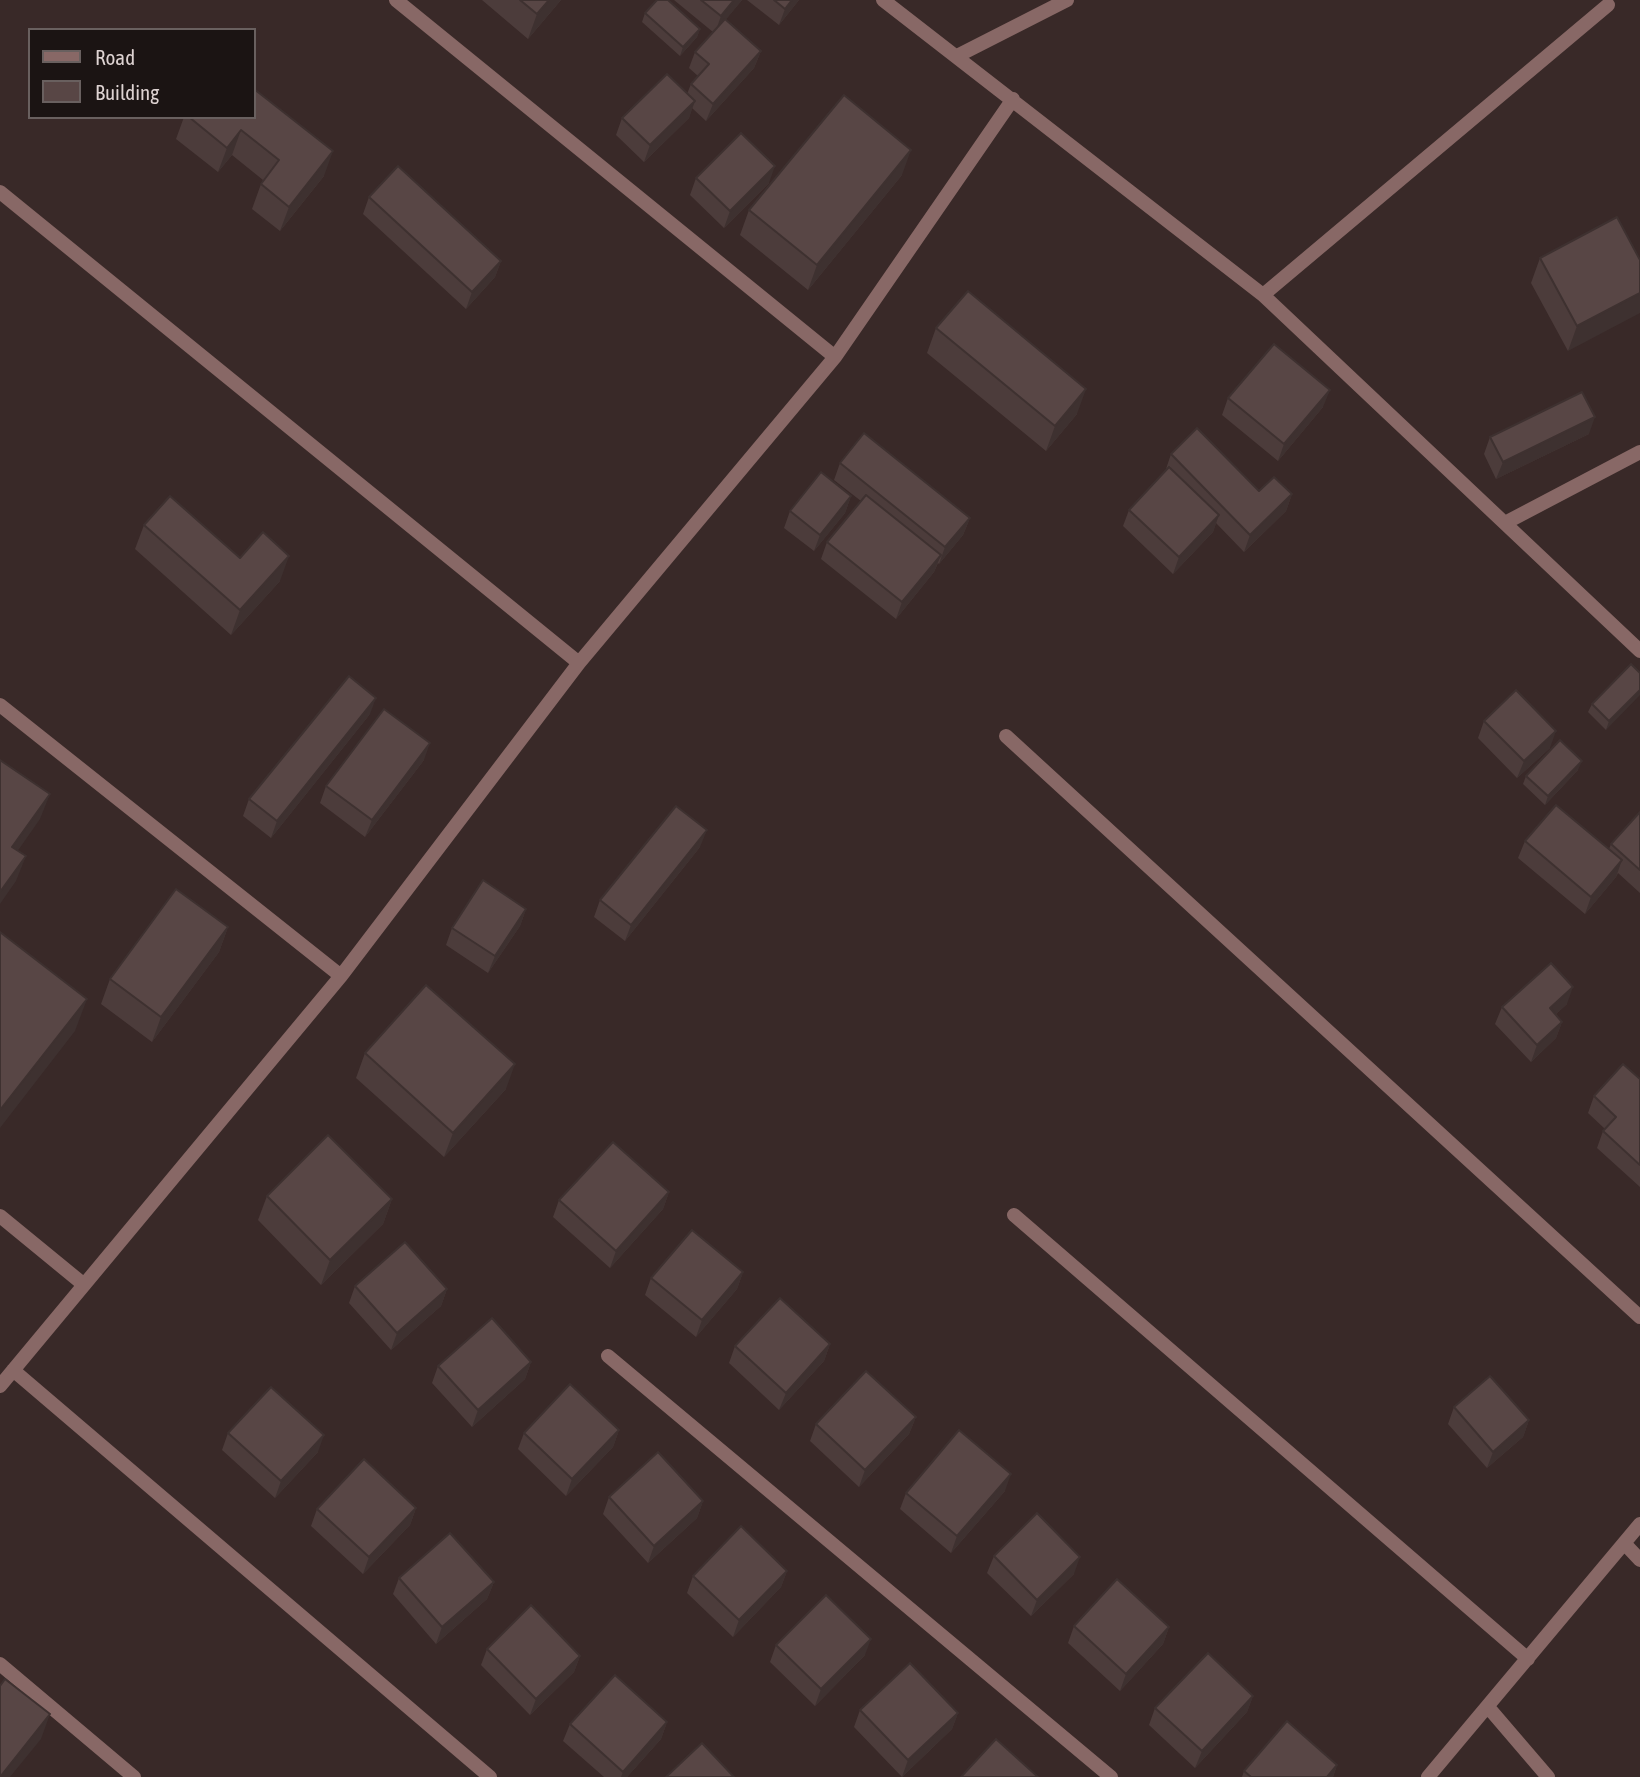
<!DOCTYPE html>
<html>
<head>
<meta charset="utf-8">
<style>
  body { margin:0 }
  #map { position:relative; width:1640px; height:1777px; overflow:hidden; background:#392928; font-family:"Asap Condensed",sans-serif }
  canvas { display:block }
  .legend { position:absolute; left:28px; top:28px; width:228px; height:91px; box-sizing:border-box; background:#1b1413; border:2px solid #69605f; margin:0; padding:9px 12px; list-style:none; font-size:21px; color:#ded3d2 }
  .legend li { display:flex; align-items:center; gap:14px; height:35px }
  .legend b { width:35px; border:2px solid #69605f }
</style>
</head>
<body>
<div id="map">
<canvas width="1640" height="1777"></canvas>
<ul class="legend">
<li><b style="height:9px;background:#886866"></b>Road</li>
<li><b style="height:19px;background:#584645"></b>Building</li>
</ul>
</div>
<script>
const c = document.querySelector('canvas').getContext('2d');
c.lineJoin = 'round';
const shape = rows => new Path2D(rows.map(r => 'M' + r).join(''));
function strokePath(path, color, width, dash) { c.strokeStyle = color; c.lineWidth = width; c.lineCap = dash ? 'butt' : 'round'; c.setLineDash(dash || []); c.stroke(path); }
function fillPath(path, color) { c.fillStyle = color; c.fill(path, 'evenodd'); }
const street = shape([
  [396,0,835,357],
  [883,0,1263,295,1640,651],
  [957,56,1067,0],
  [0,192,579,663],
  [1263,295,1608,5],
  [1505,523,1640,452],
  [0,705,341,976],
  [1006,736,1640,1317],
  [1014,1215,1528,1659],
  [0,1216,83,1284],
  [608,1356,1111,1777],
  [13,1370,490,1777],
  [0,1386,341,976,579,663,835,357,1013,99],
  [1624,1543,1640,1560],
  [0,1664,134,1777],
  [1488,1707,1548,1777],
  [1428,1777,1640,1524]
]);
const wall = shape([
  [482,0,561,0,528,39],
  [674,0,742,0,726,19,761,51,754,68,706,121,692,108,689,118,644,162,616,135,622,118,687,94,691,84,698,76,689,68,695,52,713,32],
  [747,0,799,0,779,25],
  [645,13,700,29,697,37,680,56,642,22],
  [184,117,254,117,324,176,280,231,252,209,261,184,263,180,232,155,218,172,176,139],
  [902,175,808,290,740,235,749,210],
  [696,178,769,183,724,228,690,195],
  [369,197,501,261,495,277,466,309,363,214],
  [1540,258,1640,260,1568,351,1531,283],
  [936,328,1077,414,1046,451,927,353],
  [1228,398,1323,407,1278,461,1222,415],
  [1589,434,1496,479,1484,454,1490,437],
  [1171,454,1259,491,1292,494,1286,511,1244,552,1216,523,1213,532,1173,574,1123,526,1129,510,1165,472],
  [840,463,970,518,963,535,939,564,938,563,934,572,896,619,821,559,827,542,861,501,834,480],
  [851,496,845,513,814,551,784,528,790,511],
  [144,525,240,558,280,581,231,635,135,549],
  [1640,673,1606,730,1588,712,1592,704],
  [370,714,271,838,243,816,249,799],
  [1484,721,1550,748,1517,778,1478,738],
  [424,760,365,837,320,803,326,786],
  [1578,770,1545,805,1523,784,1526,776],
  [1640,812,1640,893,1618,873,1616,877,1585,914,1518,858,1525,841,1609,849,1611,844],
  [700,847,625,941,594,917,600,900],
  [526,909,520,926,488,973,446,945,452,928],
  [228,927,219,952,152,1042,101,1004,110,979],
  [1567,1004,1556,1014,1562,1022,1556,1038,1531,1062,1495,1024,1502,1007],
  [365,1053,506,1089,444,1157,356,1078],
  [1640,1079,1640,1187,1597,1148,1603,1131,1605,1129,1588,1113,1594,1096],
  [669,1192,663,1209,610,1268,553,1217,559,1200],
  [267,1196,392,1199,383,1224,321,1285,258,1220],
  [743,1272,737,1289,696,1337,645,1295,651,1278],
  [355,1286,447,1289,441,1306,391,1350,349,1303],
  [830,1344,824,1361,779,1410,729,1363,735,1346],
  [531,1362,525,1379,472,1427,432,1383,438,1366],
  [1454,1407,1529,1420,1523,1437,1487,1468,1448,1424],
  [916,1417,909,1434,859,1487,810,1441,816,1424],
  [619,1430,613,1447,566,1496,518,1449,524,1433],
  [228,1433,318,1452,275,1498,222,1450],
  [1005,1491,951,1553,900,1509,906,1493],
  [609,1497,703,1501,697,1518,648,1563,603,1514],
  [416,1508,410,1525,363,1574,311,1526,317,1509],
  [994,1556,1074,1574,1031,1616,987,1573],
  [787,1571,781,1587,733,1637,687,1593,693,1576],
  [399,1578,494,1582,487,1599,436,1644,393,1594],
  [1074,1626,1169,1627,1163,1644,1120,1691,1068,1643],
  [776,1645,865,1655,815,1706,770,1662],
  [487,1649,580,1656,574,1672,530,1715,481,1665],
  [1253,1696,1247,1712,1195,1768,1149,1725,1155,1708],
  [860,1710,958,1713,952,1729,902,1777,854,1727],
  [667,1722,661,1739,627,1777,604,1777,563,1741,570,1724],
  [1337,1765,1333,1777,1242,1777,1244,1771]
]);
const shadedWall = shape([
  [549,0,561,0,528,39,537,14],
  [734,0,742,0,715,33,721,16],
  [792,0,799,0,779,25,785,9],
  [700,29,697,37,680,56,683,47],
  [761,51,754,68,706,121,713,104],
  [695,101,689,118,644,162,650,145],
  [241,130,232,155,218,172,227,148],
  [911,150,902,175,808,290,817,265],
  [333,151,324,176,280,231,289,207],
  [775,166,769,183,724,228,730,211],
  [501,261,495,277,466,309,472,292],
  [1640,293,1640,313,1568,351,1577,326],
  [1086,389,1077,414,1046,451,1055,426],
  [1330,390,1323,407,1278,461,1284,444],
  [1595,417,1589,434,1496,479,1503,462],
  [1292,494,1286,511,1244,552,1250,535],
  [851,496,845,513,814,551,820,535],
  [1219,515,1213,532,1173,574,1179,557],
  [970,518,963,535,939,564,945,547],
  [941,555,934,572,896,619,902,602],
  [289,556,280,581,231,635,240,610],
  [1640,690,1640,695,1606,730,1609,721],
  [376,698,370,714,271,838,277,821],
  [1556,731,1550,748,1517,778,1524,761],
  [430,743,424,760,365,837,372,820],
  [1582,761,1578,770,1545,805,1548,796],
  [50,794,40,819,3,872,12,847],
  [707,830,700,847,625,941,631,925],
  [26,856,16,881,0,904,0,892],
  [1622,860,1616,877,1585,914,1591,897],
  [526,909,520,926,488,973,495,956],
  [228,927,219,952,152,1042,161,1017],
  [1573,987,1567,1004,1544,1025,1550,1008],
  [87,999,75,1031,0,1128,0,1110],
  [1562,1022,1556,1038,1531,1062,1537,1045],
  [515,1064,506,1089,444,1157,453,1133],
  [669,1192,663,1209,610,1268,616,1251],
  [392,1199,383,1224,321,1285,330,1260],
  [743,1272,737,1289,696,1337,702,1320],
  [447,1289,441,1306,391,1350,397,1333],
  [830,1344,824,1361,779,1410,786,1393],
  [531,1362,525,1379,472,1427,478,1410],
  [916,1417,909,1434,859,1487,865,1470],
  [1529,1420,1523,1437,1487,1468,1493,1452],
  [619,1430,613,1447,566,1496,572,1479],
  [324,1435,318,1452,275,1498,281,1481],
  [1011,1474,1005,1491,951,1553,957,1536],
  [703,1501,697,1518,648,1563,654,1546],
  [416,1508,410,1525,363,1574,369,1557],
  [1080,1557,1074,1574,1031,1616,1037,1600],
  [787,1571,781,1587,733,1637,739,1620],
  [494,1582,487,1599,436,1644,442,1627],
  [1169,1627,1163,1644,1120,1691,1126,1674],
  [871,1639,865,1655,815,1706,821,1689],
  [580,1656,574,1672,530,1715,536,1699],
  [1253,1696,1247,1712,1195,1768,1202,1751],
  [958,1713,952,1729,902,1777,908,1760],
  [50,1714,41,1739,10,1777,0,1777],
  [667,1722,661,1739,627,1777,621,1777,623,1772],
  [1337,1765,1333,1777,1327,1777]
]);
const building = shape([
  [520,0,549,0,537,14,520,0],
  [657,0,668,0,700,29,683,47,645,13,657,0],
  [701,0,734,0,721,16,701,0],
  [774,0,792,0,785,9,774,0],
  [725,19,761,51,713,104,691,84,709,64,695,52,725,19],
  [667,74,695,101,650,145,622,118,667,74],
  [254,89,333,151,289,207,261,184,279,160,241,130,227,148,189,117,254,117,254,89],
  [844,95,911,150,817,265,749,210,844,95],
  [741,133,775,166,730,211,696,178,741,133],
  [398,166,501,261,472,292,369,197,398,166],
  [1617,217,1640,260,1640,293,1577,326,1540,258,1617,217],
  [968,291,1086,389,1055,426,936,328,968,291],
  [1274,344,1330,390,1284,444,1228,398,1274,344],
  [1582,392,1595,417,1503,462,1490,437,1582,392],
  [1197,428,1259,491,1274,477,1292,494,1250,535,1171,454,1197,428],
  [864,433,970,518,945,547,840,463,864,433],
  [1169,467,1219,515,1179,557,1129,510,1169,467],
  [821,472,851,496,820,535,790,511,821,472],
  [866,495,941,555,902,602,827,542,866,495],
  [170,496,240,558,263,532,289,556,240,610,144,525,170,496],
  [1631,664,1640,673,1640,690,1609,721,1592,704,1631,664],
  [349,676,376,698,277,821,249,799,349,676],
  [1516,690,1556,731,1524,761,1484,721,1516,690],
  [384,709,430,743,372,820,326,786,384,709],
  [1560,740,1582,761,1548,796,1526,776,1560,740],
  [0,760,50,794,12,847,26,856,0,892,0,760],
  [1556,805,1622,860,1591,897,1525,841,1556,805],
  [676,806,707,830,631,925,600,900,676,806],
  [1640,812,1640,870,1611,844,1640,812],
  [483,880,526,909,495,956,452,928,483,880],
  [176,889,228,927,161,1017,110,979,176,889],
  [0,932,87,999,0,1110,0,932],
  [1551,963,1573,987,1550,1008,1562,1022,1537,1045,1502,1007,1551,963],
  [426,985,515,1064,453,1133,365,1053,426,985],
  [1623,1064,1640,1079,1640,1165,1603,1131,1616,1117,1594,1096,1623,1064],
  [328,1135,392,1199,330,1260,267,1196,328,1135],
  [613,1142,669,1192,616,1251,559,1200,613,1142],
  [692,1230,743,1272,702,1320,651,1278,692,1230],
  [405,1242,447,1289,397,1333,355,1286,405,1242],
  [780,1298,830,1344,786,1393,735,1346,780,1298],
  [492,1318,531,1362,478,1410,438,1366,492,1318],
  [866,1371,916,1417,865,1470,816,1424,866,1371],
  [1490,1376,1529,1420,1493,1452,1454,1407,1490,1376],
  [570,1384,619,1430,572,1479,524,1433,570,1384],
  [271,1387,324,1435,281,1481,228,1433,271,1387],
  [959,1430,1011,1474,957,1536,906,1493,959,1430],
  [658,1452,703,1501,654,1546,609,1497,658,1452],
  [364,1459,416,1508,369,1557,317,1509,364,1459],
  [1037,1513,1080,1557,1037,1600,994,1556,1037,1513],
  [741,1526,787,1571,739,1620,693,1576,741,1526],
  [450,1533,494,1582,442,1627,399,1578,450,1533],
  [1117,1579,1169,1627,1126,1674,1074,1626,1117,1579],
  [826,1595,871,1639,821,1689,776,1645,826,1595],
  [531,1605,580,1656,536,1699,487,1649,531,1605],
  [1208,1653,1253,1696,1202,1751,1155,1708,1208,1653],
  [910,1663,958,1713,908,1760,860,1710,910,1663],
  [615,1675,667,1722,623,1772,570,1724,615,1675],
  [5,1679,50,1714,0,1777,0,1686,5,1679],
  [1287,1721,1337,1765,1327,1777,1251,1777,1244,1771,1287,1721],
  [996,1739,1038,1777,961,1777,996,1739],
  [702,1743,734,1777,666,1777,702,1743]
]);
strokePath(street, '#886866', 14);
fillPath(wall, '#4c3c3b');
fillPath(shadedWall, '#3e3130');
fillPath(building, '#584645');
strokePath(building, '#3e3130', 2);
</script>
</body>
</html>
